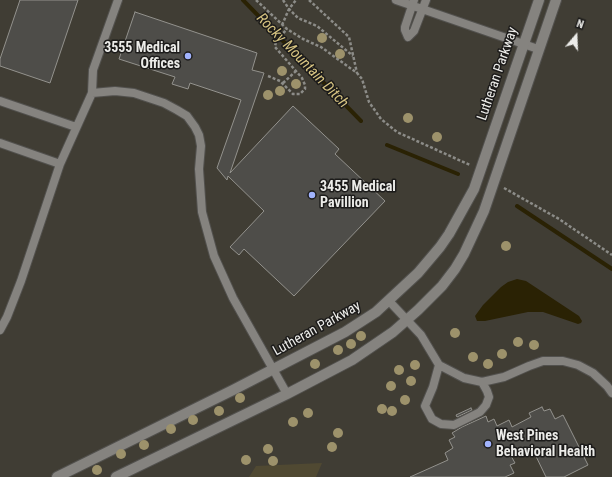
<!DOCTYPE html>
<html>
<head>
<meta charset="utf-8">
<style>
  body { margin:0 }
  #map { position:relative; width:612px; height:477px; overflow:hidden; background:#353430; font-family:"Roboto Condensed",sans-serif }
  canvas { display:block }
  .north { position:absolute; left:556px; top:16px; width:40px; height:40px; -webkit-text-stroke:3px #1c1b1a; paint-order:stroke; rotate:19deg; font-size:11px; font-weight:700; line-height:16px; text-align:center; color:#ecece9 }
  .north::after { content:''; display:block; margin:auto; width:14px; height:18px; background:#ecece9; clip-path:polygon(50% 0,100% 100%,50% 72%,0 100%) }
</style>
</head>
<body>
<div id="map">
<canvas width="612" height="477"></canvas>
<div class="north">N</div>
</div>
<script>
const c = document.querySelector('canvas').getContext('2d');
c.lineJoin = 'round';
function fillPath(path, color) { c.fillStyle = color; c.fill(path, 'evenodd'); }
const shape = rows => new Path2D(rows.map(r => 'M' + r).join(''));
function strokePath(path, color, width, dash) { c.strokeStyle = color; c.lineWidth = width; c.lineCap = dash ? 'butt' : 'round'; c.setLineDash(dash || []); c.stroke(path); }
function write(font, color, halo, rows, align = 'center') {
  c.font = font + ' "Roboto Condensed",sans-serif'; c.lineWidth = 3; c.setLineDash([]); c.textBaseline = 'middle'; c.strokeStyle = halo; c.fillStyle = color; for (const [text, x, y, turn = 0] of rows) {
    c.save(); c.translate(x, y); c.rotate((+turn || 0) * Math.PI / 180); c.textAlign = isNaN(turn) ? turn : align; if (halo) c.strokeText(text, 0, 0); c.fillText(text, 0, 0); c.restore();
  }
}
const built = shape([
  [0,0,612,0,612,477,0,477]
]);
const green = shape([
  [322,463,316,477,249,477,256,466]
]);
const water = shape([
  [517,279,526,281,579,316,582,321,581,323,578,324,543,312,528,312,485,321,477,321,475,316,483,305,501,287,508,282]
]);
const stream = shape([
  [243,0,361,121],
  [387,145,458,174],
  [517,206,612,269]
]);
const building = shape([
  [20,0,78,0,50,83,0,66,0,59,20,0],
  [135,12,257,53,252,70,264,73,230,173,293,106,339,149,335,154,385,201,294,296,244,249,239,255,230,247,264,211,228,176,227,180,217,168,241,100,190,83,188,89,172,84,175,77,119,59,135,12],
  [542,407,544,411,550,409,555,419,563,415,588,465,564,477,546,477,531,446,511,456,515,463,510,465,514,473,505,477,410,477,448,460,445,453,453,448,449,440,455,437,452,433,462,427,486,416,488,422,494,419,497,426,509,420,512,427,531,417,529,413,542,407],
  [471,408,472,410,457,417,456,415,471,408]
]);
const path = shape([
  [256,0,287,29,303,39,321,47,357,73,362,79,369,102,381,119,397,132,470,165],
  [283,0,289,9,298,18,317,26,353,56],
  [309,0,349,37,357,73],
  [282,25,289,9,296,0],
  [268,76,280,81,293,94,300,94,305,89,305,85,302,78,275,47,276,41,287,29],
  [283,83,296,71],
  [504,188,559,219,612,255]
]);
const service = shape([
  [396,0,538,49],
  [414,0,405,27,405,30,408,37,414,31,426,0],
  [92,93,115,91,134,93,164,103,177,110,187,116,195,127,199,135,201,146,199,169,202,212,214,256,233,298,287,394],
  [0,101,76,127],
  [0,143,60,164],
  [389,301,421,335,439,365,464,378,482,382,504,377,529,366,543,361,563,361,578,365,593,373,607,386,612,393],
  [0,330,7,317,21,281,60,164,92,93,93,70,118,0],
  [439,365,433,387,425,406,432,419,441,424,454,425,480,412,486,405,489,397,487,391,482,382]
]);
const minor = shape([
  [57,477,233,390,345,332,376,312,418,273,440,247,449,234,474,189,539,0],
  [116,477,287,394,352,360,393,332,418,310,442,286,455,269,464,254,484,211,556,0]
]);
const trees = [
  [322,38],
  [340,54],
  [282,71],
  [296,84],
  [280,91],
  [268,95],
  [408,118],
  [437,137],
  [506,246],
  [455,333],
  [361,336],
  [518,342],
  [351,344],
  [534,345],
  [338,350],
  [502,354],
  [473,357],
  [315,364],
  [488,364],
  [415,365],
  [399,370],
  [411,381],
  [391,386],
  [240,398],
  [405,400],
  [382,409],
  [219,411],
  [392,411],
  [308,413],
  [193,420],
  [293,422],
  [171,429],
  [338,433],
  [144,445],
  [332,447],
  [268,449],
  [121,454],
  [246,460],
  [273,461],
  [97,470]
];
const markers = [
  [188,56,4,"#a1b3fd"],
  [312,195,4,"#a1b3fd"],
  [488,444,4,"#a1b3fd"]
];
const poiNames = [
  ["3555 Medical",180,48,"right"],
  ["Offices",180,64,"right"],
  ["3455 Medical",320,187],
  ["Pavillion",320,203],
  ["West Pines",496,436],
  ["Behavioral Health",496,452]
];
const streetNames = [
  ["Lutheran Parkway",498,74,-71],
  ["Lutheran Parkway",317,329,-29]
];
const waterNames = [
  ["Rocky Mountain Ditch",302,61,46]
];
fillPath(built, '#403d34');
fillPath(green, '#504932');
fillPath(water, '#2a2204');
strokePath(stream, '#2a2204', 4);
fillPath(building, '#4e4d49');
strokePath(building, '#93928d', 1);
strokePath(service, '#52514e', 10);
strokePath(minor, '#52514e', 12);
strokePath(path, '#8c8c88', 2.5, [3, 2]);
strokePath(service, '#85837f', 8);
strokePath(minor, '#85837f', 10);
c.fillStyle = '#9d926b';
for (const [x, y] of trees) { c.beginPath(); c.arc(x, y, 5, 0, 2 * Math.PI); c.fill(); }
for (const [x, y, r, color] of markers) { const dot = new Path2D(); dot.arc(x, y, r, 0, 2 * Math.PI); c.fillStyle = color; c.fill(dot); strokePath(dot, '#1c1b1a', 1.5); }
write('bold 14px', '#ecece9', '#1c1b1a', poiNames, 'left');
write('14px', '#ecece9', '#1c1b1a', streetNames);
write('italic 15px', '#d7c482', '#1c1b1a', waterNames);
</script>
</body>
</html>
